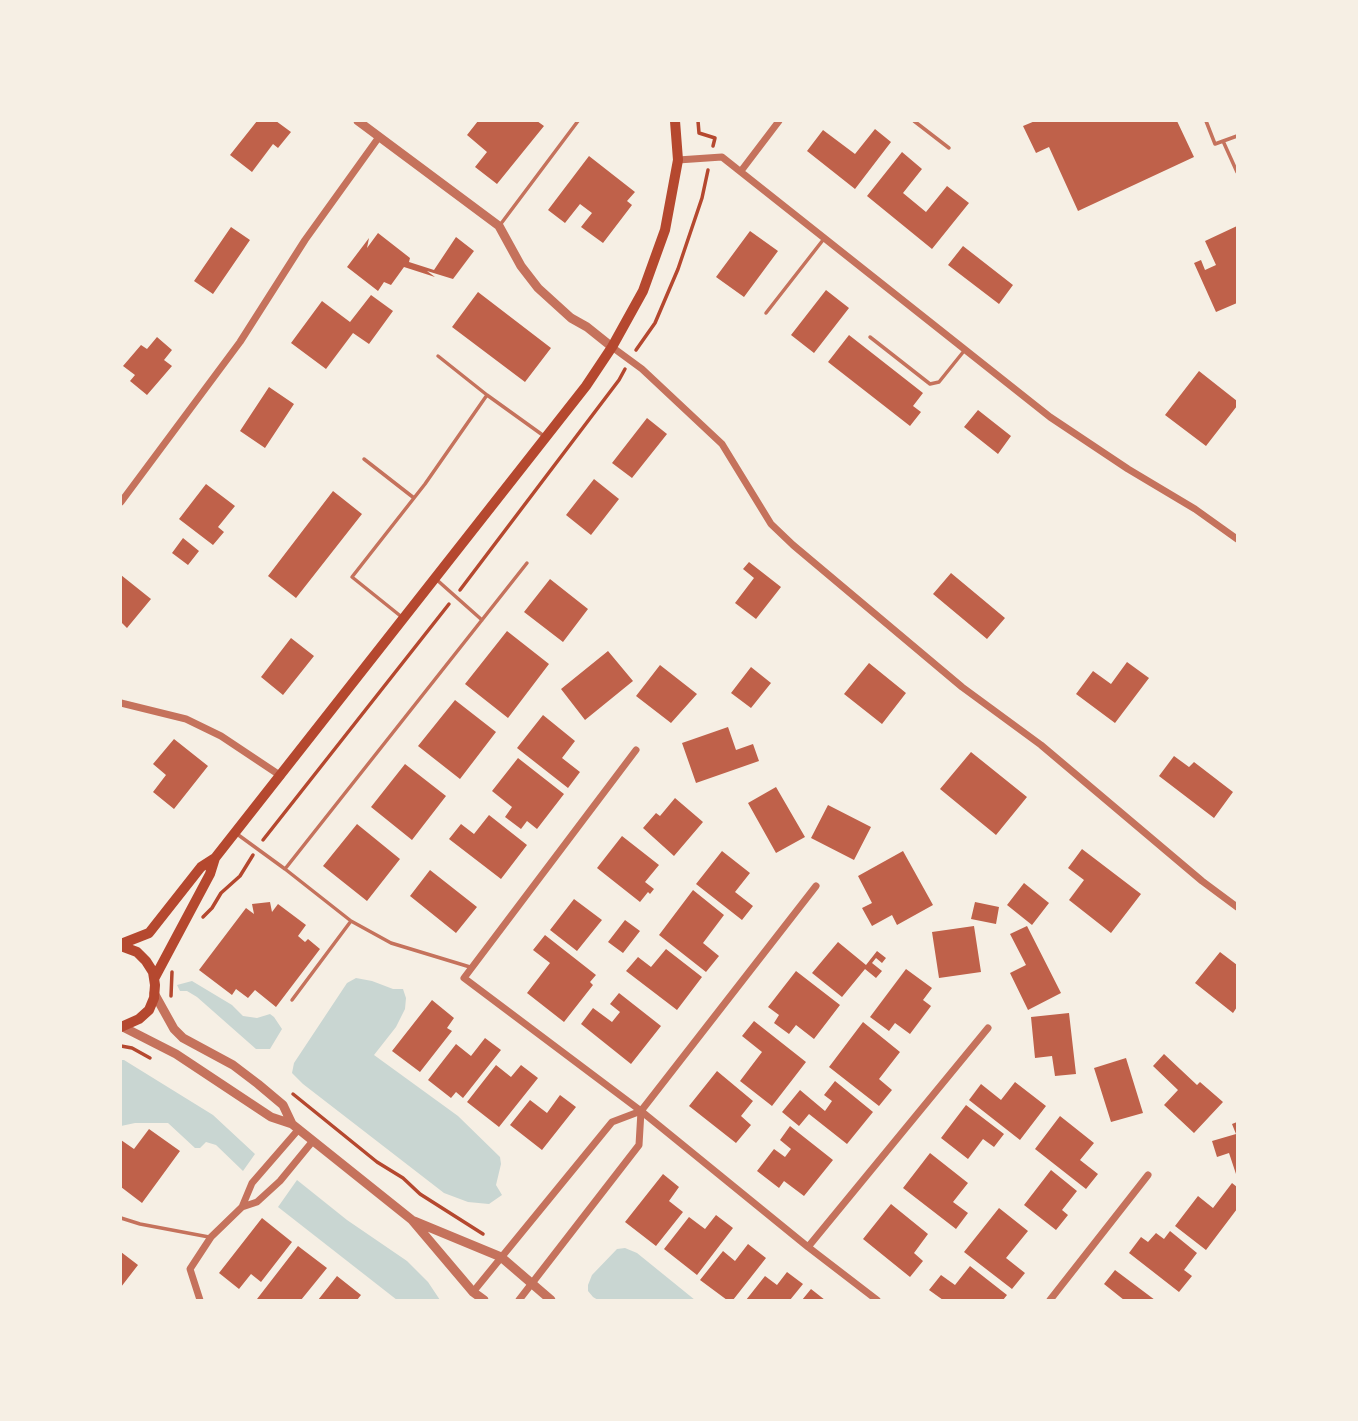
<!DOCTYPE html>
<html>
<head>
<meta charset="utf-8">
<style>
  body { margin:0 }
  #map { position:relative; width:1358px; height:1421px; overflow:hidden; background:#f6efe4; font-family:"Titillium Web",sans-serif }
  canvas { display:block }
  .frame { position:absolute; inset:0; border:122px solid #f6efe4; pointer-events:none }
</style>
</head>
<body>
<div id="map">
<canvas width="1358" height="1421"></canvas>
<div class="frame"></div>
</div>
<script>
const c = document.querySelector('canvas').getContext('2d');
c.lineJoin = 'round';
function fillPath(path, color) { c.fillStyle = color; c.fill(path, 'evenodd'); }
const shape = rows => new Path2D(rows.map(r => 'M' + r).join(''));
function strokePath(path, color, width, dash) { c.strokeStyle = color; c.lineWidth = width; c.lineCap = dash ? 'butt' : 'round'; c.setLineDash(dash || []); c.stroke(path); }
const water = shape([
  [356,978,372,981,393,989,403,989,406,998,405,1009,396,1027,374,1055,458,1116,500,1157,501,1164,496,1185,502,1195,489,1204,468,1202,444,1193,303,1084,292,1073,294,1063,347,983],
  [192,981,232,1005,243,1016,257,1018,270,1014,274,1017,282,1029,270,1049,256,1049,197,997,187,991,180,991,177,985],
  [121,1060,124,1060,213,1115,255,1154,243,1171,216,1145,206,1142,200,1148,195,1148,168,1123,135,1123,121,1126],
  [297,1180,347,1220,407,1261,428,1282,440,1300,397,1300,278,1207],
  [625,1248,637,1253,695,1300,598,1300,593,1297,588,1291,588,1285,592,1275,617,1249]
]);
const building = shape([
  [257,121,276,121,291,132,278,148,273,144,252,172,230,155],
  [478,121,537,121,544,126,497,184,475,167,487,152,467,135],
  [1035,121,1177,121,1194,157,1078,211,1049,147,1036,153,1023,126],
  [875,129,891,142,855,189,807,151,823,130,855,154],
  [902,152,922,169,903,193,926,212,947,186,969,203,932,249,867,196],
  [589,156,635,192,627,201,632,205,603,243,581,227,592,213,580,204,565,223,548,210],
  [1237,226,1237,303,1216,312,1194,263,1201,260,1205,270,1216,265,1205,241],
  [231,227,250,240,213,294,194,281],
  [750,231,778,251,744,297,716,277],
  [378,233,410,258,409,262,434,270,456,237,474,251,453,279,427,271,435,277,404,267,391,285,384,282,378,291,347,267,369,238,367,248],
  [963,246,1013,285,999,304,948,265],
  [826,290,849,308,814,353,791,335],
  [478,292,551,348,525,382,452,327],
  [371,295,393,311,369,344,353,333,326,369,291,343,322,301,350,322],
  [849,335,923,393,913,406,921,412,910,426,828,362],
  [157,337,172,350,164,360,172,366,147,395,130,381,135,375,123,366,141,345,147,349],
  [1199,371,1237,401,1237,406,1206,446,1165,415],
  [269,387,294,404,265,448,240,431],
  [978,410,1011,436,998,454,964,427],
  [647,418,667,434,632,478,612,463],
  [594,479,619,499,591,535,566,515],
  [206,484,235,506,218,527,224,532,213,545,179,519],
  [333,491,362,514,296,598,268,576],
  [183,538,199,551,188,565,172,553],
  [749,562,781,587,756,619,735,603,754,578,743,569],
  [951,573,1005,618,987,639,933,594],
  [121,575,151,599,127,628,121,622],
  [550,579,588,609,563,642,524,612],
  [507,631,549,664,508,718,465,684],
  [291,638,314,656,283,695,261,677],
  [608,651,633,681,585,720,561,689],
  [1127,662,1149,678,1115,723,1076,694,1093,671,1111,684],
  [869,663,906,693,882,724,844,694],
  [660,665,697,694,671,723,636,696],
  [751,667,771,683,751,708,731,693],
  [455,700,496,732,460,779,418,746],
  [543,715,575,741,562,758,580,772,568,788,517,748],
  [728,727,736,750,753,744,759,761,696,783,682,743],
  [174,739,208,766,174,809,153,792,166,775,153,764],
  [971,752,1027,797,996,835,940,789],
  [1174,756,1189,767,1194,762,1233,792,1214,818,1159,776],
  [518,758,564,794,537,829,527,821,521,829,505,817,512,807,492,791],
  [405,764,446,796,412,840,371,807],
  [776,787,805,837,776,853,748,803],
  [675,798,703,822,674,856,643,828,656,813,660,816],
  [828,805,871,827,854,860,811,838],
  [489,815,527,845,501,879,449,839,461,824,474,834],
  [357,824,400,859,367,901,323,866],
  [622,836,659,865,645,882,654,889,650,894,648,892,640,902,597,868],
  [1082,849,1141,894,1111,933,1069,900,1084,880,1068,868],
  [722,851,750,873,735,892,753,906,742,920,696,884],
  [903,851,933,905,897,925,892,915,872,926,862,908,872,903,858,876],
  [430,870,477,907,456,933,410,896],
  [1024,883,1049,903,1032,925,1007,905],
  [693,890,724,915,703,943,719,956,706,972,659,935],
  [574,899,602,920,577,951,550,930],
  [270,902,272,912,278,904,306,925,298,936,305,942,308,939,320,949,276,1007,255,990,248,998,236,989,232,995,199,970,246,908,254,914,252,904],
  [975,902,999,907,996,924,971,919],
  [625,920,640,931,623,953,608,942],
  [974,926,981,972,939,978,932,932],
  [1027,926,1061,993,1028,1010,1010,973,1026,965,1010,934],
  [545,935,596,975,590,982,593,985,564,1022,527,993,550,963,533,950],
  [838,942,866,965,877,951,886,958,882,963,876,958,872,963,882,971,876,978,865,969,842,997,812,973],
  [666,949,702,977,677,1010,626,971,638,957,651,967],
  [1220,952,1237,965,1237,1007,1233,1013,1195,983],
  [906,969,932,988,923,1000,931,1006,910,1034,895,1023,889,1031,870,1017],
  [796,971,840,1005,814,1039,796,1025,789,1034,774,1023,779,1015,768,1007],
  [619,993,661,1026,631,1064,581,1024,593,1008,612,1022,620,1012,610,1004],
  [432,1000,454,1018,447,1028,452,1031,420,1072,392,1051],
  [1069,1013,1076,1074,1055,1076,1052,1056,1035,1058,1031,1017],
  [754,1021,806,1062,772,1106,740,1081,762,1052,742,1036],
  [863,1022,900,1052,879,1079,892,1090,879,1106,829,1067],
  [485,1038,501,1050,463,1098,456,1092,451,1098,428,1080,456,1044,471,1056],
  [1164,1054,1197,1085,1200,1082,1223,1102,1194,1133,1164,1105,1178,1090,1153,1066],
  [1126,1058,1143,1113,1111,1122,1094,1068],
  [496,1065,511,1077,521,1065,538,1078,499,1127,467,1102],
  [717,1071,753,1101,741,1116,751,1125,736,1143,689,1106],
  [835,1081,873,1112,847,1144,809,1114,799,1126,782,1112,800,1090,825,1111,832,1101,824,1095],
  [1015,1082,1046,1106,1020,1140,969,1100,981,1084,1001,1100],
  [560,1095,576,1107,542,1150,510,1125,530,1100,547,1113],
  [966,1105,1004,1134,994,1147,983,1139,968,1159,941,1138],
  [1060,1116,1094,1143,1080,1160,1098,1174,1086,1189,1035,1149],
  [1237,1122,1237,1177,1229,1153,1217,1157,1212,1141,1236,1134,1232,1124],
  [790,1126,833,1160,804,1196,784,1181,779,1188,757,1171,774,1149,785,1157,791,1149,780,1140],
  [149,1129,180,1151,142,1203,121,1187,121,1140,134,1149],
  [930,1153,968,1183,953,1202,968,1213,956,1229,903,1188],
  [1051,1170,1077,1191,1062,1210,1068,1215,1056,1230,1024,1205],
  [663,1174,679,1187,669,1201,683,1212,656,1246,625,1222],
  [1232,1183,1237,1187,1237,1209,1206,1250,1175,1226,1198,1196,1213,1208],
  [891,1204,928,1234,914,1253,923,1261,910,1277,863,1239],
  [999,1208,1028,1231,1006,1258,1025,1273,1012,1289,964,1252],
  [716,1215,733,1228,697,1275,664,1249,689,1217,705,1229],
  [262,1218,292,1242,261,1282,251,1274,239,1289,219,1273],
  [1170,1231,1197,1253,1184,1270,1192,1276,1179,1292,1129,1253,1141,1237,1148,1242,1156,1233,1164,1239],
  [748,1244,766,1258,733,1300,727,1300,700,1280,723,1251,735,1261],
  [298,1246,327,1268,301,1300,259,1300,257,1299],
  [121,1252,138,1265,121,1287],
  [970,1266,1007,1295,1003,1300,943,1300,929,1290,941,1275,955,1285],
  [1115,1270,1155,1300,1124,1300,1104,1284],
  [787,1272,803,1284,790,1300,746,1300,765,1276,777,1285],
  [337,1276,361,1295,357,1300,318,1300],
  [811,1289,825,1300,802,1300]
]);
const path = shape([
  [698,121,699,133,715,138,713,146],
  [636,350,655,323,678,269,702,198,708,170],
  [460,590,619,380,625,369],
  [263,840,449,604],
  [203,917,212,908,221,893,240,876,253,855],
  [171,996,172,972],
  [121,1046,132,1048,150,1058],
  [293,1094,377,1162,403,1178,420,1194,483,1234]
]);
const service = shape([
  [914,121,949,148],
  [1206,121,1215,144,1237,136],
  [1223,141,1237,172],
  [500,225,578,121],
  [766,313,823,240],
  [870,337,930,384,939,382,964,351],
  [438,356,487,395],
  [364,459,414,498],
  [437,580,482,620],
  [403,618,352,577,425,484,487,395,544,436],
  [237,834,285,869,527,563],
  [285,869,351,921,292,1000],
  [351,921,391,943,470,967],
  [121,1218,140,1224,209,1237]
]);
const minor = shape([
  [678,160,722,157,1050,417,1128,469,1195,509,1237,539],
  [741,171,779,121],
  [612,347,642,369,722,444,771,524,793,545,962,687,1041,745,1202,881,1237,907],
  [121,502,240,342,305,240,379,137],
  [121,703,186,719,221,736,281,776],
  [636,750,464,978,641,1111,808,1247,877,1300],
  [242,1207,257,1202,280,1181,312,1142],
  [808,1247,988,1028],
  [473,1292,612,1122,641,1111,816,886],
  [200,1300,190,1269,211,1237,242,1207,252,1183,298,1130],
  [519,1300,639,1145,641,1111],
  [1050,1300,1148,1175]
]);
const tertiary = shape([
  [358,121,499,226,521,266,538,288,571,318,587,327,612,347],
  [154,993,174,1029,183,1038,233,1065,258,1084,283,1105,292,1124],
  [123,1027,176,1054,271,1117,292,1124,412,1220,473,1292,484,1300],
  [414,1221,501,1257,551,1300]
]);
const secondary = shape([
  [121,944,149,933,201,867,215,858],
  [121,946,137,952,146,961,153,972,155,985,154,998,149,1010,139,1019,121,1027],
  [154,979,210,874,215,858,586,386,612,347,643,291,665,230,678,160,675,121]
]);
fillPath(water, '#c9d6d2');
fillPath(building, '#bf614a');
strokePath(path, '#b5482f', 3.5);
strokePath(service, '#c5725c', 3.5);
strokePath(minor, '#c5725c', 7);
strokePath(tertiary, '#c5725c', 9);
strokePath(secondary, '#b5482f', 10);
</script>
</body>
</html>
